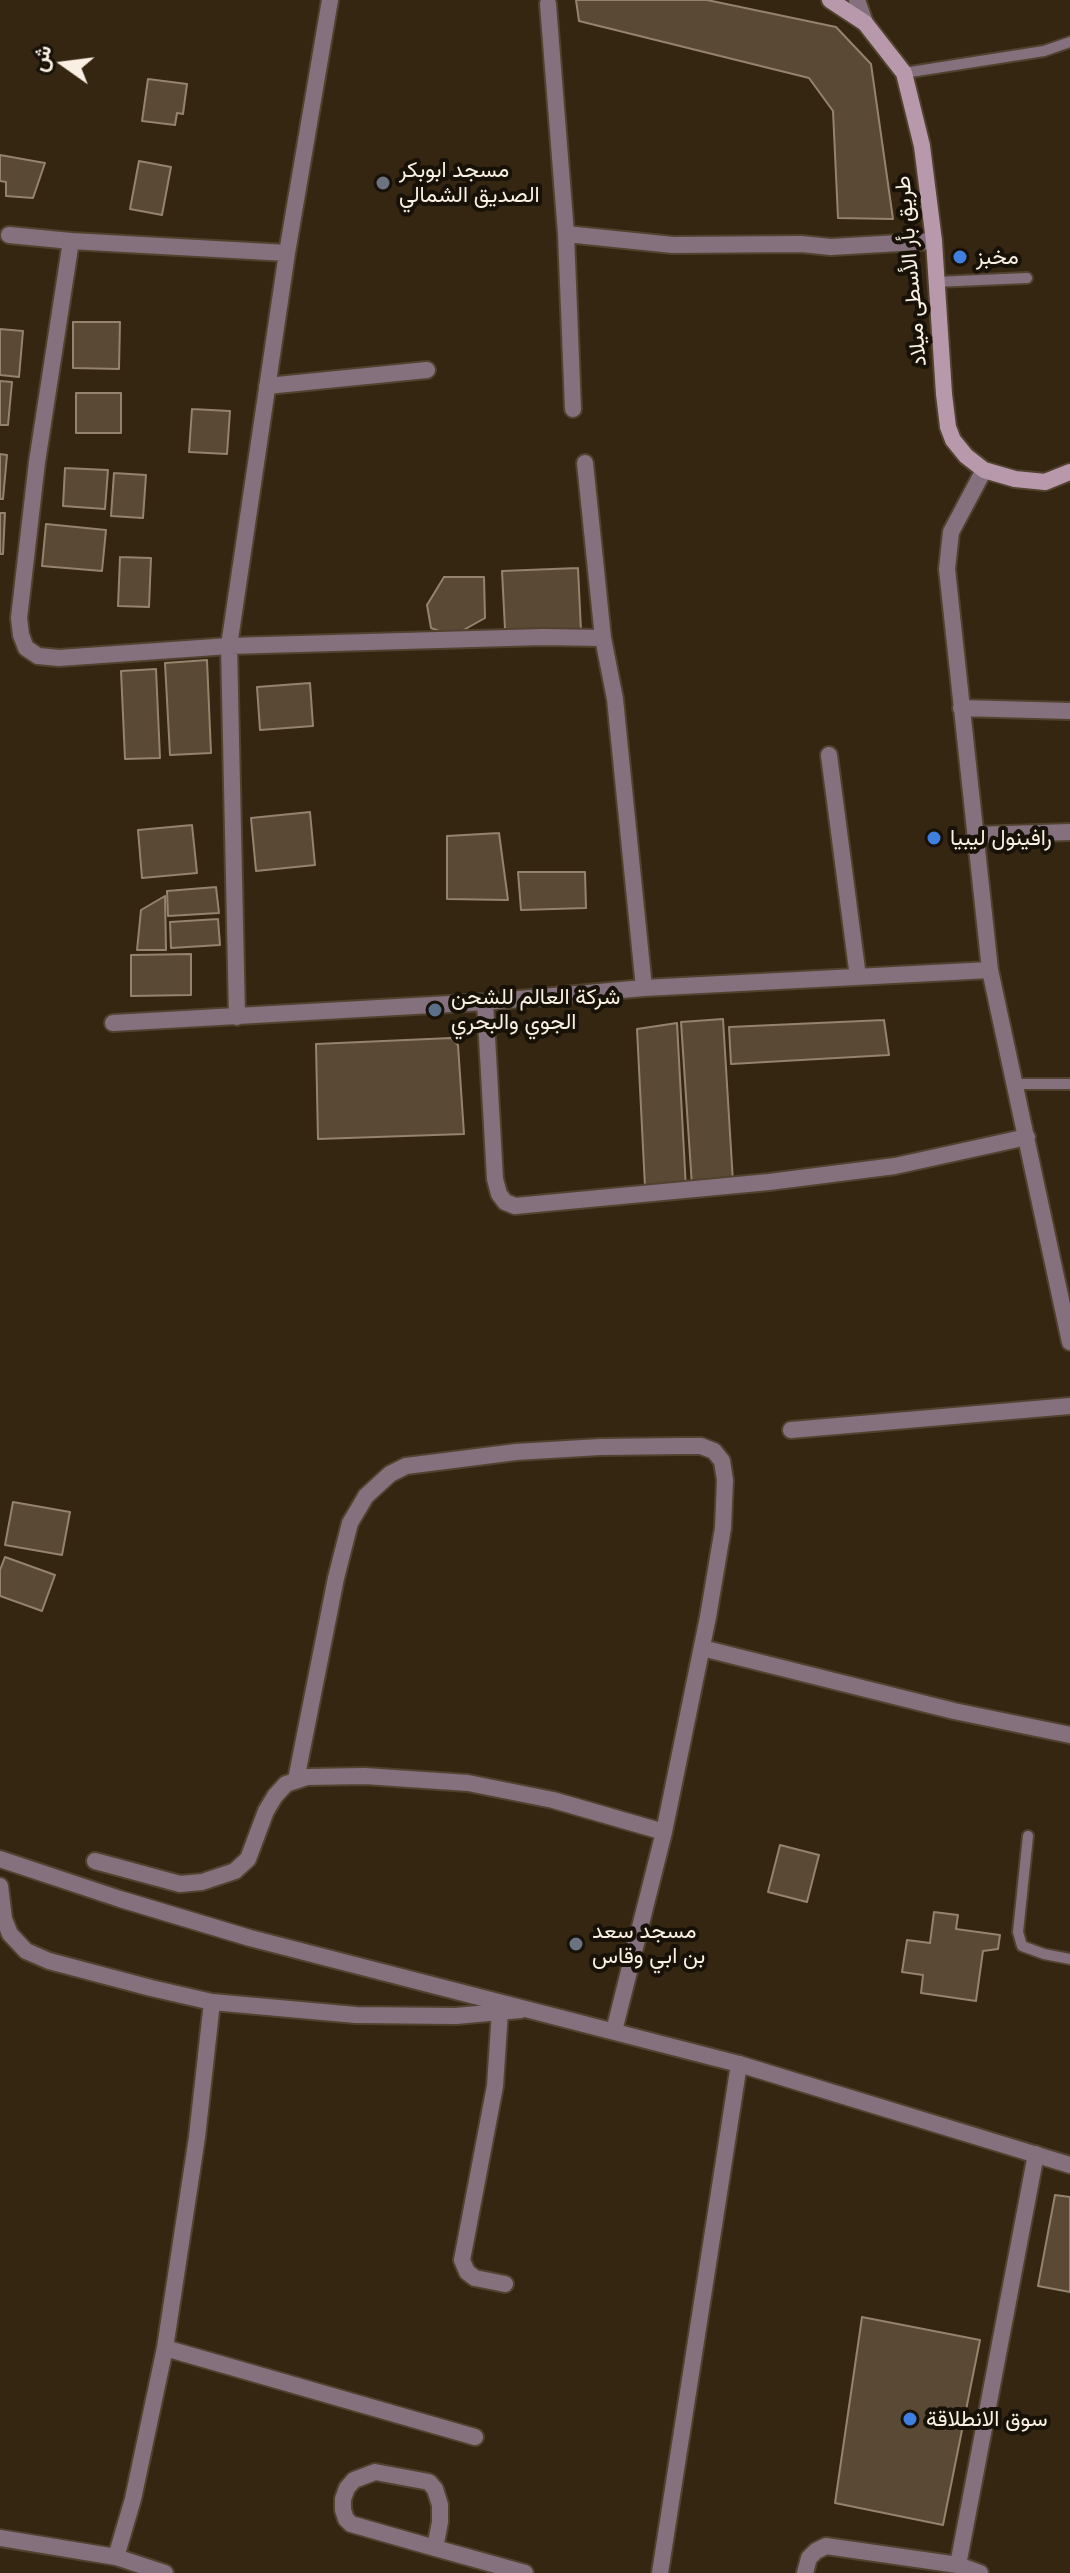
<!DOCTYPE html>
<html>
<head>
<meta charset="utf-8">
<style>
  body { margin:0 }
  #map { position:relative; width:1070px; height:2573px; overflow:hidden; background:#352612; font-family:Mulish,Vazirmatn,sans-serif }
  canvas { display:block }
  .north { position:absolute; left:24px; top:24px; width:80px; height:80px; -webkit-text-stroke:6px #171108; paint-order:stroke; rotate:284deg; font-size:22px; font-weight:700; line-height:32px; text-align:center; color:#f9efe2 }
  .north::after { content:''; display:block; margin:auto; width:28px; height:36px; background:#f9efe2; clip-path:polygon(50% 0,100% 100%,50% 72%,0 100%) }
</style>
</head>
<body>
<div id="map">
<canvas width="1070" height="2573"></canvas>
<div class="north">ش</div>
</div>
<script>
const c = document.querySelector('canvas').getContext('2d');
c.lineJoin = 'round';
function fillPath(path, color) { c.fillStyle = color; c.fill(path, 'evenodd'); }
const shape = rows => new Path2D(rows.map(r => 'M' + r).join(''));
function strokePath(path, color, width, dash) { c.strokeStyle = color; c.lineWidth = width; c.lineCap = dash ? 'butt' : 'round'; c.setLineDash(dash || []); c.stroke(path); }
function write(font, color, halo, rows, align = 'center') {
  c.font = font + ' Mulish,Vazirmatn,sans-serif'; c.lineWidth = 8; c.setLineDash([]); c.textBaseline = 'middle'; c.strokeStyle = halo; c.fillStyle = color; for (const [text, x, y, turn = 0] of rows) {
    c.save(); c.translate(x, y); c.rotate((+turn || 0) * Math.PI / 180); c.textAlign = isNaN(turn) ? turn : align; if (halo) c.strokeText(text, 0, 0); c.fillText(text, 0, 0); c.restore();
  }
}
const building = shape([
  [576,0,707,0,836,27,871,64,893,219,838,218,833,111,809,78,579,21,576,0],
  [148,79,187,84,183,114,177,113,175,125,142,121,148,79],
  [0,155,45,163,33,198,6,196,6,182,0,181,0,155],
  [139,161,171,167,162,215,130,209,139,161],
  [73,322,120,322,119,369,73,368,73,322],
  [0,329,23,331,19,377,0,375,0,329],
  [0,381,12,382,8,425,0,425,0,381],
  [76,393,121,393,121,433,76,433,76,393],
  [192,409,230,411,227,454,189,452,192,409],
  [0,454,7,455,3,499,0,499,0,454],
  [65,468,108,470,105,509,63,506,65,468],
  [114,473,146,475,143,518,111,516,114,473],
  [0,513,5,513,3,554,0,554,0,513],
  [46,524,106,530,102,571,42,566,46,524],
  [120,557,151,558,149,607,118,606,120,557],
  [578,568,581,631,505,629,502,571,578,568],
  [444,577,484,577,485,618,453,636,431,628,427,605,444,577],
  [207,660,211,753,170,755,165,663,207,660],
  [156,669,160,758,125,759,121,671,156,669],
  [310,683,313,726,260,730,257,687,310,683],
  [310,812,315,865,256,871,251,818,310,812],
  [192,825,197,873,142,878,138,830,192,825],
  [499,833,508,900,447,899,447,836,499,833],
  [518,872,585,872,586,908,521,910,518,872],
  [216,887,219,913,168,916,167,891,216,887],
  [165,896,166,950,137,950,141,910,165,896],
  [218,919,220,945,171,948,170,922,218,919],
  [191,954,191,995,131,996,131,955,191,954],
  [723,1019,733,1182,692,1186,681,1022,723,1019],
  [884,1020,889,1055,731,1064,729,1027,884,1020],
  [677,1023,686,1189,645,1187,637,1029,677,1023],
  [451,1038,458,1045,464,1134,318,1139,316,1044,451,1038],
  [13,1502,70,1512,62,1555,5,1545,13,1502],
  [5,1557,55,1575,42,1611,0,1596,0,1570,5,1557],
  [780,1845,819,1855,807,1902,768,1892,780,1845],
  [934,1912,958,1915,956,1929,1000,1935,998,1949,983,1951,976,2001,921,1993,923,1975,902,1972,907,1940,930,1943,934,1912],
  [1055,2195,1070,2197,1070,2292,1038,2286,1055,2195],
  [862,2317,980,2340,943,2525,835,2503,862,2317]
]);
const service = shape([
  [904,73,1044,51,1070,42],
  [935,282,1027,278],
  [1015,1084,1070,1084],
  [1028,1836,1018,1932,1022,1946,1044,1954,1070,1959]
]);
const minor = shape([
  [857,0,865,23],
  [548,4,566,234,573,409],
  [566,234,673,245,801,244,831,247,934,241],
  [9,235,71,241,287,253],
  [71,241,37,462,19,618,21,635,26,648,38,656,59,658,229,646,543,637,603,638],
  [267,386,427,370],
  [585,463,603,638,615,699,644,988],
  [984,470,951,532,947,569,990,970,1070,1342],
  [961,708,1070,711],
  [829,755,858,977],
  [975,835,1070,832],
  [485,1002,495,1179,499,1194,505,1202,515,1206,769,1182,895,1166,1027,1137],
  [237,1017,229,646,287,253,330,0],
  [113,1023,485,1002,644,988,990,970],
  [791,1430,1070,1406],
  [702,1648,954,1711,1070,1735],
  [296,1780,336,1578,350,1523,366,1496,390,1474,406,1466,516,1452,600,1447,683,1446,701,1446,714,1451,722,1461,725,1480,723,1528,708,1617,664,1832,614,2031],
  [95,1861,180,1884,202,1882,235,1871,248,1859,266,1811,275,1796,286,1784,307,1777,365,1776,468,1783,553,1800,664,1832],
  [0,1886,4,1919,10,1934,26,1951,49,1961,151,1988,212,2002,356,2015,456,2016,521,2010],
  [500,2011,495,2086,462,2260,467,2272,475,2278,505,2284],
  [165,2348,475,2437],
  [0,2538,116,2557,165,2573],
  [435,2548,440,2522,440,2505,435,2489,429,2482,375,2472,354,2480,347,2488,343,2499,343,2510,346,2519,351,2524,435,2548,525,2573],
  [116,2557,133,2499,165,2348,197,2137,212,2002],
  [958,2565,1036,2154],
  [660,2573,739,2064],
  [805,2573,809,2558,816,2551,826,2546,958,2565,980,2573]
]);
const tertiary = shape([
  [0,1859,120,1899,250,1938,739,2064,1070,2165]
]);
const secondary = shape([
  [830,0,865,23,904,73,922,146,934,241,944,394,948,427,953,440,966,456,984,470,1015,479,1045,482,1070,472]
]);
const markers = [
  [383,183,8,"#6b7280"],
  [960,257,8,"#3f7fe0"],
  [934,838,8,"#3f7fe0"],
  [435,1010,8,"#5c6f8a"],
  [576,1944,8,"#6b7280"],
  [910,2419,8,"#3f7fe0"]
];
const poiNames = [
  ["مسجد ابوبكر",399,170],
  ["الصديق الشمالي",399,195],
  ["مخبز",976,257],
  ["رافينول ليبيا",950,838],
  ["شركة العالم للشحن",451,997],
  ["الجوي والبحري",451,1022],
  ["مسجد سعد",592,1931],
  ["بن ابي وقاس",592,1956],
  ["سوق الانطلاقة",926,2419]
];
const streetNames = [
  ["طريق بأر الأسطى ميلاد",911,271,-95]
];
fillPath(building, '#5a4a35');
strokePath(building, '#95836d', 2);
strokePath(service, '#50422f', 14);
strokePath(minor, '#50422f', 20);
strokePath(tertiary, '#50422f', 20);
strokePath(secondary, '#50422f', 20);
strokePath(service, '#84717d', 10);
strokePath(minor, '#84717d', 16);
strokePath(tertiary, '#84717d', 16);
strokePath(secondary, '#b899ac', 16);
for (const [x, y, r, color] of markers) { const dot = new Path2D(); dot.arc(x, y, r, 0, 2 * Math.PI); c.fillStyle = color; c.fill(dot); strokePath(dot, '#171108', 3); }
write('22px', '#f9efe2', '#171108', poiNames, 'left');
write('22px', '#f9efe2', '#171108', streetNames);
</script>
</body>
</html>
